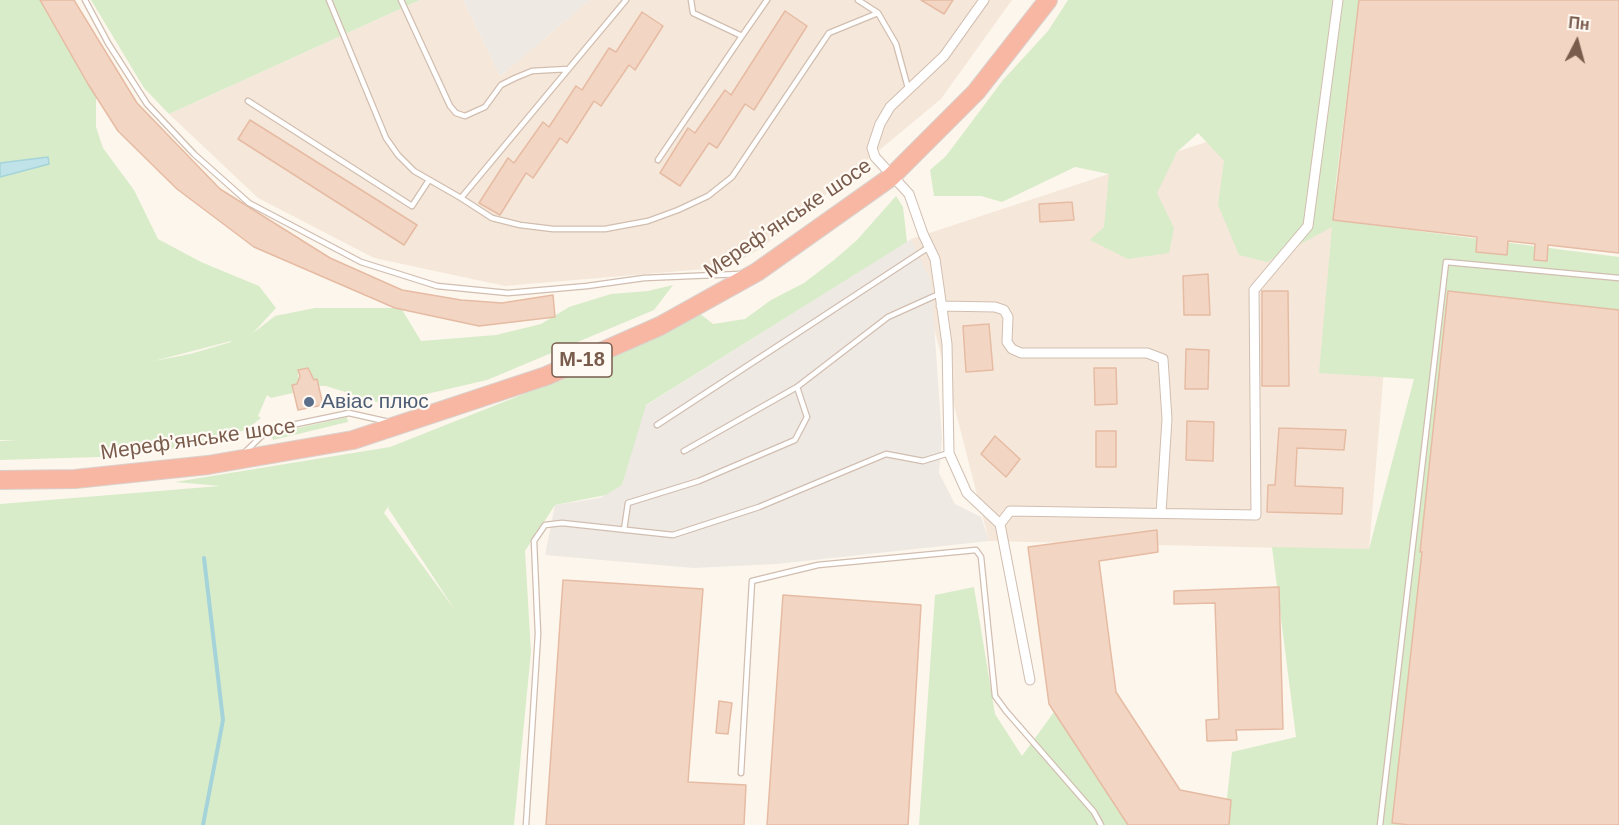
<!DOCTYPE html>
<html>
<head>
<meta charset="utf-8">
<style>
  body { margin:0 }
  #map { position:relative; width:1619px; height:825px; overflow:hidden; background:#fdf6ec; font-family:Arial,sans-serif }
  canvas { display:block }
  .north { position:absolute; left:1547px; top:12px; width:60px; height:60px; -webkit-text-stroke:4px #fffaf3; paint-order:stroke; rotate:6deg; font-size:16px; font-weight:700; line-height:24px; text-align:center; color:#7a5c4d }
  .north::after { content:''; display:block; margin:auto; width:21px; height:27px; background:#7a5c4d; clip-path:polygon(50% 0,100% 100%,50% 72%,0 100%) }
</style>
</head>
<body>
<div id="map">
<canvas width="1619" height="825"></canvas>
<div class="north">Пн</div>
</div>
<script>
const c = document.querySelector('canvas').getContext('2d');
c.lineJoin = 'round';
function fillPath(path, color) { c.fillStyle = color; c.fill(path, 'evenodd'); }
const shape = rows => new Path2D(rows.map(r => 'M' + r).join(''));
function strokePath(path, color, width, dash) { c.strokeStyle = color; c.lineWidth = width; c.lineCap = dash ? 'butt' : 'round'; c.setLineDash(dash || []); c.stroke(path); }
function write(font, color, halo, rows, align = 'center') {
  c.font = font + ' Arial,sans-serif'; c.lineWidth = 4.5; c.setLineDash([]); c.textBaseline = 'middle'; c.strokeStyle = halo; c.fillStyle = color; for (const [text, x, y, turn = 0] of rows) {
    c.save(); c.translate(x, y); c.rotate((+turn || 0) * Math.PI / 180); c.textAlign = isNaN(turn) ? turn : align; if (halo) c.strokeText(text, 0, 0); c.fillText(text, 0, 0); c.restore();
  }
}
const residential = shape([
  [420,0,463,0,500,76,590,0,1012,0,941,99,760,249,728,267,505,286,374,258,258,198,169,114],
  [1252,127,1284,208,1394,248,1369,550,989,541,911,239]
]);
const industrial = shape([
  [463,0,590,0,500,76],
  [911,239,931,281,942,438,939,473,955,504,981,517,989,541,777,564,693,568,545,555,555,505,600,498,622,485,642,408]
]);
const green = shape([
  [0,0,40,0,96,97,96,127,103,148,134,190,158,239,201,262,259,286,276,308,253,333,275,316,315,308,401,308,421,341,496,335,541,324,569,307,611,294,648,291,673,285,654,310,487,380,431,393,387,402,377,402,326,386,319,386,317,380,313,381,308,368,298,370,299,384,292,385,293,393,271,398,267,395,258,416,261,418,247,429,215,441,131,456,0,460,0,441,17,440,0,440,0,177,49,164,47,157,0,163],
  [231,342,190,354,154,361,231,341],
  [91,0,420,0,169,114,144,88],
  [1068,0,1359,0,1336,182,1333,220,1619,257,1619,825,1224,825,1232,752,1296,737,1272,547,1369,549,1414,379,1319,373,1332,227,1267,262,1239,255,1218,205,1224,161,1198,133,1177,152,1157,193,1174,228,1169,253,1128,259,1090,240,1104,227,1109,174,1075,167,1002,202,981,196,934,196,930,170,946,156,1003,80,1048,31],
  [896,196,903,207,907,242,646,405,622,485,606,495,555,505,525,551,531,652,514,825,0,825,0,504,220,486,175,482,390,447,544,386,699,313,713,324,745,319,771,300,804,283,834,260,857,240],
  [389,505,388,508,455,610,384,513],
  [347,417,348,422,273,440,271,434],
  [974,587,995,714,1022,756,1054,712,1128,825,919,825,935,595]
]);
const water = shape([
  [48,157,49,164,0,177,0,163,48,157]
]);
const stream = shape([
  [203,825,223,720,204,558]
]);
const building = shape([
  [40,0,74,0,137,103,220,189,330,258,402,290,461,300,502,303,553,295,555,317,479,326,395,308,254,247,177,189,118,131,88,84,40,0],
  [921,0,953,0,944,14,921,0],
  [1359,0,1619,0,1619,253,1548,245,1547,261,1534,260,1535,244,1508,241,1507,255,1476,252,1477,237,1333,220,1359,0],
  [785,11,807,26,754,110,745,104,717,148,709,143,680,186,660,173,688,128,695,133,725,90,731,95,785,11],
  [642,12,663,26,635,70,629,65,601,106,594,101,567,143,560,138,533,178,526,173,500,215,479,203,508,158,514,163,543,122,549,127,576,86,582,90,609,48,616,52,642,12],
  [250,120,417,225,404,245,238,139,250,120],
  [1072,202,1074,220,1040,222,1039,204,1072,202],
  [1208,274,1210,315,1184,315,1183,276,1208,274],
  [1262,291,1288,291,1289,386,1262,386,1262,291],
  [1448,291,1619,310,1619,825,1410,825,1392,823,1422,552,1420,552,1448,291],
  [989,324,993,370,966,372,963,326,989,324],
  [1186,349,1209,350,1208,389,1185,389,1186,349],
  [308,368,314,380,317,379,323,405,298,410,292,385,297,384,300,376,298,370,308,368],
  [1094,368,1116,368,1117,404,1095,405,1094,368],
  [1187,421,1214,422,1213,461,1186,460,1187,421],
  [1279,428,1346,430,1344,450,1297,448,1295,486,1343,488,1342,514,1267,512,1268,485,1275,485,1279,428],
  [1096,431,1116,431,1116,467,1096,467,1096,431],
  [995,436,1020,459,1006,477,981,454,995,436],
  [1157,530,1158,552,1099,561,1116,692,1180,790,1231,800,1229,825,1128,825,1049,704,1028,547,1157,530],
  [563,580,703,589,688,782,746,785,744,825,546,825,563,580],
  [1279,587,1283,729,1236,730,1237,740,1207,741,1206,720,1219,719,1215,603,1174,604,1174,591,1279,587],
  [783,595,921,605,908,825,767,825,783,595],
  [719,701,732,703,728,734,716,733,719,701]
]);
const lane = shape([
  [85,0,108,43,147,104,194,154,249,203,361,262,437,286,508,293,587,286,644,278,740,274],
  [329,0,386,138,398,155,414,171,461,198,626,0],
  [401,0,450,106,456,113,465,116,485,107,501,85,515,78,532,71,568,69],
  [858,0,878,13],
  [742,36,767,0],
  [248,101,412,206,429,180],
  [658,160,742,36,693,13,691,0],
  [461,198,492,218,520,225,553,229,605,229,648,221,678,210,708,196,732,177,829,33,878,13,896,44,908,88],
  [797,387,888,317,939,294],
  [657,425,929,247],
  [244,453,268,430,349,413,389,422],
  [624,530,628,503,699,481,795,440,807,417,797,387,684,451],
  [741,773,752,581,818,565,976,550,981,557,995,696,1006,711,1094,812,1101,825],
  [526,825,538,634,534,541,545,525,562,523,673,535,759,507,886,454,923,461,949,453],
  [1380,825,1446,262,1619,278]
]);
const street = shape([
  [984,0,944,56,890,107,880,124,872,148,875,157,909,194,923,234,935,259,947,344,949,453,967,493,1000,524,1030,680],
  [941,306,995,307,1004,310,1008,317,1007,342,1012,349,1021,353,1147,353,1163,359,1167,419,1161,513],
  [1000,524,1010,511,1256,515,1254,290,1308,226,1338,0]
]);
const highway = shape([
  [0,480,75,479,208,465,353,440,546,376,660,326,757,272,891,177,976,92,1048,0]
]);
const markers = [
  [309,402,6,"#5c6f8a"]
];
const shields = [
  [582,360,60]
];
const shieldNames = [
  ["М-18",582,360]
];
const streetNames = [
  ["Мереф’янське шосе",788,219,-34],
  ["Мереф’янське шосе",198,440,-8]
];
const serviceNames = [
  ["Авіас плюс",321,402]
];
fillPath(residential, '#f5e8da');
fillPath(industrial, '#efe9e4');
fillPath(green, '#d8ecc9');
fillPath(water, '#bfe3e8');
strokePath(water, '#a5d3da', 1.5);
strokePath(stream, '#a5d3da', 4);
fillPath(building, '#f3d5c3');
strokePath(building, '#e6bba3', 1.5);
strokePath(lane, '#d1beb0', 7);
strokePath(street, '#d1beb0', 11);
strokePath(highway, '#dad1cd', 20);
strokePath(lane, '#fff', 4.5);
strokePath(street, '#fff', 9);
strokePath(highway, '#f7b7a3', 18);
for (const [x, y, r, color] of markers) { const dot = new Path2D(); dot.arc(x, y, r, 0, 2 * Math.PI); c.fillStyle = color; c.fill(dot); strokePath(dot, '#fffaf3', 2); }
for (const [x, y, w] of shields) { const box = new Path2D(); box.roundRect(x - w / 2, y - 17, w, 34, 4.5); c.fillStyle = '#fffaf3'; c.fill(box); strokePath(box, '#7a5c4d', 1.5); }
write('bold 20px', '#7a5c4d', null, shieldNames);
write('21px', '#7a5c4d', '#fffaf3', streetNames);
write('21px', '#4e5e75', '#fffaf3', serviceNames, 'left');
</script>
</body>
</html>
